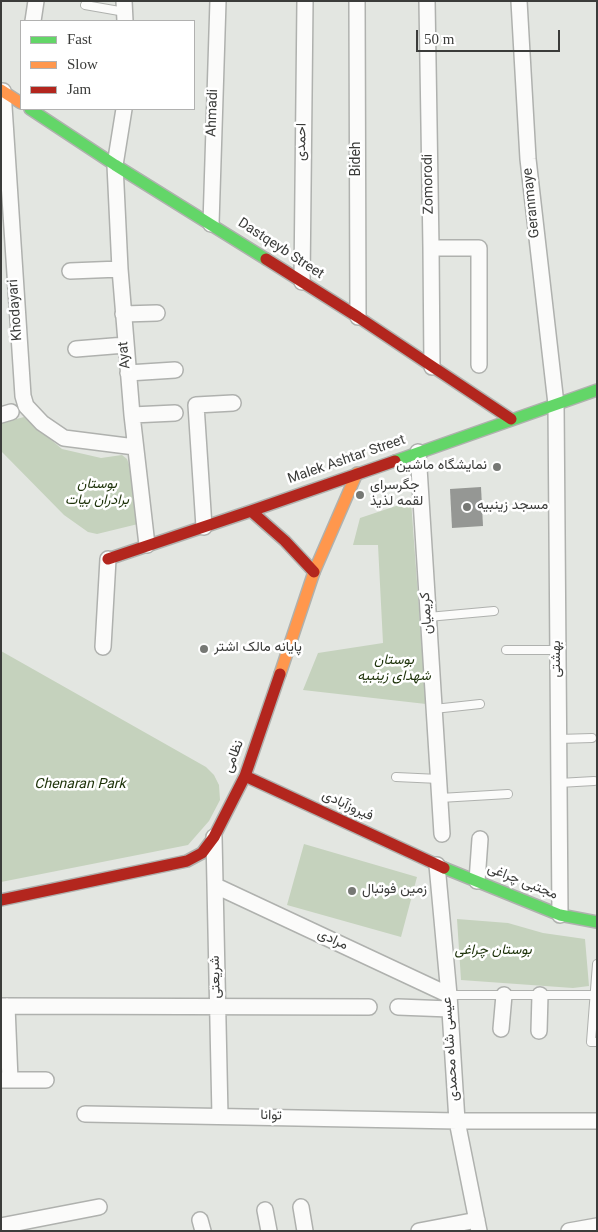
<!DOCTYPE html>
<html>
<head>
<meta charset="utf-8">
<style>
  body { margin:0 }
  #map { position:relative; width:598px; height:1232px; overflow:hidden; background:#e3e6e1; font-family:Georgia,serif }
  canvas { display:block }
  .frame { position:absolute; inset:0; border:2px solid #3b3c3a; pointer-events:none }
  .legend { position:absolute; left:20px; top:20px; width:175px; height:90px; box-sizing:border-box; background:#fff; border:1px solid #b1b1b0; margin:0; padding:6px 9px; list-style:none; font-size:15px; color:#3b3c3a }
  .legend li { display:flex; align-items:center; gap:10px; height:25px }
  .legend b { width:25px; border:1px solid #b1b1b0 }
  .scale { position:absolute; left:416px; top:30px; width:144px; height:22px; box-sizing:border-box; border:2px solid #3b3c3a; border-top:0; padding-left:6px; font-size:15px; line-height:18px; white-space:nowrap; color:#3b3c3a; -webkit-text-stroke:4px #fff; paint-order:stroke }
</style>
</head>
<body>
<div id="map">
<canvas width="598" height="1232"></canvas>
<div class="frame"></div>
<ul class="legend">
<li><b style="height:6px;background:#63d668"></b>Fast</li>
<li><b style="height:6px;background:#ff974d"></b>Slow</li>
<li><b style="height:6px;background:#b3261e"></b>Jam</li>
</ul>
<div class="scale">50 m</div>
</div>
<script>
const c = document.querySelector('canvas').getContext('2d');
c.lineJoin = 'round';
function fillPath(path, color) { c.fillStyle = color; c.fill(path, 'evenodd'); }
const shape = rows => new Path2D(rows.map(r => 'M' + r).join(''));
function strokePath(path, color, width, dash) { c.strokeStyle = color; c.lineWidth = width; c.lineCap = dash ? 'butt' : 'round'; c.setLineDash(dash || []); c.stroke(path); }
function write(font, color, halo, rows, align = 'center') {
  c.font = font + ' Georgia,Vazirmatn,serif'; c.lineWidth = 5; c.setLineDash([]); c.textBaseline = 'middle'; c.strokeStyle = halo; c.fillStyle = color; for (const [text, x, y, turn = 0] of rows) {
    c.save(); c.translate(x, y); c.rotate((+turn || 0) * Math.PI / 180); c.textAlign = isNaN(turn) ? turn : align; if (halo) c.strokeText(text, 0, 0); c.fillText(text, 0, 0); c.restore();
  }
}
const green = shape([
  [24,417,62,449,101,458,122,455,127,459,132,473,138,524,97,534,88,532,64,515,1,451,1,423],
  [411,501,426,704,303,690,318,653,383,643,378,545,353,545,360,518],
  [1,651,206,767,214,775,219,785,220,800,209,821,188,845,1,882],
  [304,844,417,877,401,937,287,905],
  [457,919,508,923,543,933,585,939,589,986,573,988,461,980]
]);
const building = shape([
  [481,487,483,526,452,528,450,489]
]);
const lane = shape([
  [85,5,125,12],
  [428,617,494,611],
  [506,650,558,650],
  [434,709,480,704],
  [558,739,592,738],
  [396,777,439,779],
  [559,783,594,781],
  [440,798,508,794],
  [597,964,591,1042,597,1042],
  [449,995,595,995]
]);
const street = shape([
  [124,1,125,21],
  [357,1,358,317],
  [427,1,431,248,432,367],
  [519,1,528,159,556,404,560,915],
  [33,21,36,1],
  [3,91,23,396,26,406,42,423,64,438,135,447],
  [124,109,115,165,120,269,132,415,147,545],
  [211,224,218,1],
  [431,248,479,248,479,365],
  [70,271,120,269],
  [302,282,305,1],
  [123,314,157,313],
  [76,349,125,345],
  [128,373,175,370],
  [1,415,11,412],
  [132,415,175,413],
  [418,452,442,834],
  [204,527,196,405,233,403],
  [103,647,108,559],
  [214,837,220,1116],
  [437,865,449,995,457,1121,479,1231],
  [477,881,480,839],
  [216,886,449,995],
  [1,1006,369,1007],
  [7,1006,10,1080],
  [398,1007,450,1009],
  [501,1029,504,995],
  [539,1031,540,995],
  [1,1080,46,1080],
  [85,1114,457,1121,597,1121],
  [301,1207,305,1231],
  [265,1210,269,1231],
  [200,1220,203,1231],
  [1,1226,99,1207],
  [419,1231,477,1220],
  [569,1231,597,1226]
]);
const fast = shape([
  [30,109,115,165,266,259],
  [395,461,597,390],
  [444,868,560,915,597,922]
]);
const slow = shape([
  [1,90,21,103],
  [280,674,314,572,357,473]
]);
const jam = shape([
  [266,259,358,317,511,419],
  [251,511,285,541,314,572],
  [108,559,251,511,395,461],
  [245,776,444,868],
  [1,900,187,861,202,853,214,837,245,776,280,674]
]);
const markers = [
  [497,467,5,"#767874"],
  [360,495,5,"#767874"],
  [467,507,5,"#767874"],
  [204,649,5,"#767874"],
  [352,891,5,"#767874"]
];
const streetNames = [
  ["Ahmadi",214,113,-88],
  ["احمدی",303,142,-89],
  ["Bideh",358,159,-90],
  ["Zomorodi",430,184,-91],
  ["Geranmaye",533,203,-96],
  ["Dastqeyb Street",280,250,33],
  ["Khodayari",17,310,-94],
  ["Ayat",126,355,-95],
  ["Malek Ashtar Street",347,461,-19],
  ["کریمیان",428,613,-94],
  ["بهشتی",558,659,-90],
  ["نظامی",235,757,-69],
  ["فیروزآبادی",347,807,25],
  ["مجتبی چراغی",522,883,22],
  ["مرادی",332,941,25],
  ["شریعتی",217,977,-91],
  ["عیسی شاه محمدی",452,1049,-94],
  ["توانا",271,1117,1]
];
const poiNames = [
  ["نمایشگاه ماشین",487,467,"right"],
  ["جگرسرای",370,487],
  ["لقمه لذیذ",370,503],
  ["مسجد زینبیه",477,507],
  ["پایانه مالک اشتر",214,649],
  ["زمین فوتبال",362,891]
];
const parkNames = [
  ["بوستان",97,486],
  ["برادران بیات",97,502],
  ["بوستان",394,662],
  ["شهدای زینبیه",394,678],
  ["Chenaran Park",80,786],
  ["بوستان چراغی",493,952]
];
fillPath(green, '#c5d2bd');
fillPath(building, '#959794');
strokePath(lane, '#afb1ae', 10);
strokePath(street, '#afb1ae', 18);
strokePath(fast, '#afb1ae', 14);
strokePath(slow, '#afb1ae', 14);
strokePath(jam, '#afb1ae', 14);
strokePath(lane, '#fbfbfa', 8);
strokePath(street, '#fbfbfa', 15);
strokePath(fast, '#63d668', 11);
strokePath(slow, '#ff974d', 11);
strokePath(jam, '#b3261e', 11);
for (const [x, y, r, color] of markers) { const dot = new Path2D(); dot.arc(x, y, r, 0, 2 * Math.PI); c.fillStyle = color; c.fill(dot); strokePath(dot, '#fff', 2); }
write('14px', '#3b3c3a', '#fff', streetNames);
write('14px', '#3b3c3a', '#fff', poiNames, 'left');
write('italic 14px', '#1d3209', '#fff', parkNames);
</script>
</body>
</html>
